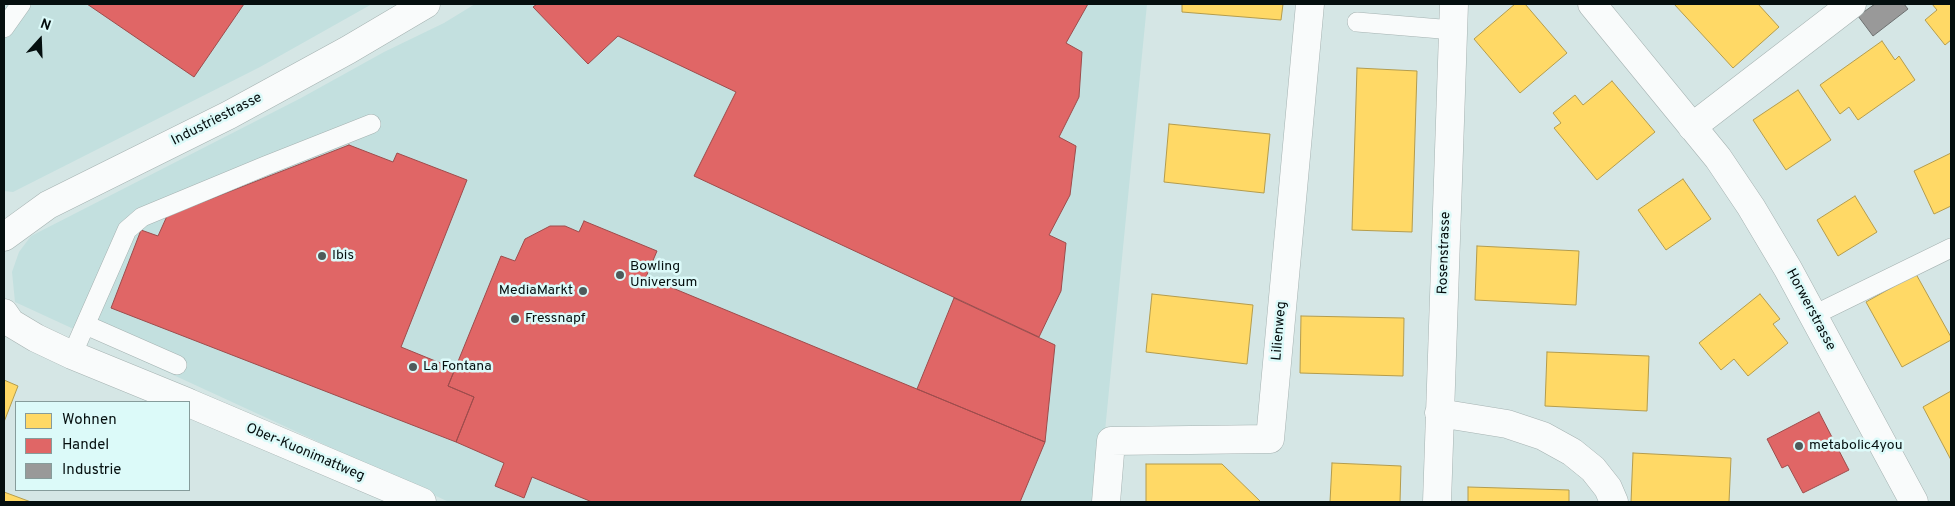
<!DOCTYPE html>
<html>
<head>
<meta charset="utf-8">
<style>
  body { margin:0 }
  #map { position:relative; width:1955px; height:506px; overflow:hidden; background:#d5e6e5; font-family:Overpass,sans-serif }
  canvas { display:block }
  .frame { position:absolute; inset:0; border:5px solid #050f0f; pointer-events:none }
  .legend { position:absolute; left:15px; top:401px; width:175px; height:90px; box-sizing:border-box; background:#dcfaf9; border:1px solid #869c9b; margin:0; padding:6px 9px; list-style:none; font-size:15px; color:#050f0f }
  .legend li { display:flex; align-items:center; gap:10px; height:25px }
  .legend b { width:25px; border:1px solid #869c9b }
  .north { position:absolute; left:15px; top:15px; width:50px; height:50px; -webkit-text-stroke:4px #dcfaf9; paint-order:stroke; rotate:20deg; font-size:14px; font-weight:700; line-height:20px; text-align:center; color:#050f0f }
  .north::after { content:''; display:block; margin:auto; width:18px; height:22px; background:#050f0f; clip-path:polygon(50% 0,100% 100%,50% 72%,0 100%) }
</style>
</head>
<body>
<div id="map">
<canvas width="1955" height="506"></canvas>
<div class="frame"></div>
<ul class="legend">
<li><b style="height:14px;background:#ffd966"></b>Wohnen</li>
<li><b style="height:14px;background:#e06666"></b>Handel</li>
<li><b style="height:14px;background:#999"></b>Industrie</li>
</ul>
<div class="north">N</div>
</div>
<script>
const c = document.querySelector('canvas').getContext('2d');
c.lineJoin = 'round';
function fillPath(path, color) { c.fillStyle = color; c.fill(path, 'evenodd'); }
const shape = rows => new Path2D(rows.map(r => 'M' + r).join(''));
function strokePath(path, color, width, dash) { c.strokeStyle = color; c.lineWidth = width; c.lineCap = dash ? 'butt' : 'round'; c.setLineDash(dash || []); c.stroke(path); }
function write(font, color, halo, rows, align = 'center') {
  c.font = font + ' Overpass,sans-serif'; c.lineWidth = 5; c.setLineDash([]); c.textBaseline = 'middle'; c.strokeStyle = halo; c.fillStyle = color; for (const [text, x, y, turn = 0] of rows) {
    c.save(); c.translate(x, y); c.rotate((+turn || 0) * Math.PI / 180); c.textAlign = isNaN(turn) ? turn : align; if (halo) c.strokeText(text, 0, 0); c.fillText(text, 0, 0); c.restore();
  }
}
const built = shape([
  [4,4,372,4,260,67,13,192,4,191],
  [475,4,1147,4,1098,502,449,502,15,302,12,272,19,252,31,236,301,98,384,52,444,23]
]);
const homes = shape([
  [1182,4,1283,4,1281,20,1182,12,1182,4],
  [1515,4,1525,4,1567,53,1520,93,1474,39,1515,4],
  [1674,4,1758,4,1779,27,1733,68,1674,4],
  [1932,4,1951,4,1951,40,1945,45,1925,20,1937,10,1932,4],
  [1882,41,1895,60,1899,56,1915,80,1858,120,1849,107,1840,114,1820,85,1882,41],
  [1357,68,1417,71,1412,232,1352,230,1357,68],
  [1612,81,1655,132,1597,180,1554,128,1561,123,1553,113,1575,95,1583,105,1612,81],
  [1798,90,1831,140,1786,170,1753,120,1798,90],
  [1169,124,1270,134,1264,193,1164,182,1169,124],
  [1951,153,1951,206,1934,214,1914,171,1951,153],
  [1683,179,1711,219,1666,250,1638,210,1683,179],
  [1855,196,1877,232,1838,256,1817,220,1855,196],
  [1477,246,1579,251,1576,305,1475,300,1477,246],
  [1916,274,1951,337,1951,340,1902,367,1866,302,1916,274],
  [1152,294,1253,305,1247,364,1146,352,1152,294],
  [1760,294,1780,319,1773,324,1788,343,1748,376,1734,359,1721,370,1699,343,1760,294],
  [1301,316,1404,318,1403,376,1300,373,1301,316],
  [1547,352,1649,356,1647,411,1545,406,1547,352],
  [4,380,18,386,4,422,4,380],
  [1951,391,1951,460,1923,407,1951,391],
  [1633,453,1731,458,1729,502,1631,502,1633,453],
  [1332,463,1401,466,1400,502,1330,502,1332,463],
  [1146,464,1222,464,1261,502,1146,502,1146,464],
  [1468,487,1569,490,1569,502,1468,502,1468,487],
  [4,492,31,502,4,502,4,492]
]);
const shops = shape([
  [87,4,244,4,194,77,87,4],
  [537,4,1088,4,1066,43,1082,52,1079,97,1059,137,1076,146,1070,195,1049,235,1066,243,1061,291,1039,337,694,176,736,92,618,36,588,64,533,7,537,4],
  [349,145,393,162,397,153,467,180,401,347,455,369,448,386,474,397,456,442,111,308,141,230,158,236,167,216,349,145],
  [584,221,657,251,646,277,1045,442,1020,502,592,502,532,477,524,498,495,486,504,463,456,442,474,397,448,386,501,256,515,261,525,239,550,226,565,226,579,232,584,221],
  [954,298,1055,345,1045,442,917,389,954,298],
  [1819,412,1849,470,1803,493,1788,465,1782,468,1767,439,1819,412]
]);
const industry = shape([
  [1875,4,1904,4,1908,9,1873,36,1858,16,1875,4]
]);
const service = shape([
  [1357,22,1453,30],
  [4,28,21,4],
  [1814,315,1951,248],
  [86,325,177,365],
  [72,355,127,230,142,217,265,166,371,124]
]);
const minor = shape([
  [1592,4,1718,158,1751,207,1788,269,1914,502],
  [1692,127,1852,4],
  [4,237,48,205,229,115,348,50,426,4],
  [4,313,11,323,36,338,72,355,187,402],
  [189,403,422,502],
  [1439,413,1507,424,1543,436,1572,452,1593,469,1608,488,1614,502],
  [1106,502,1111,441,1270,439,1310,4],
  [1437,502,1454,4]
]);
const markers = [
  [322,256,5,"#4e5a5a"],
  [620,275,5,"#4e5a5a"],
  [583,291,5,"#4e5a5a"],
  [515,319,5,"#4e5a5a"],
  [413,367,5,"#4e5a5a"],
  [1799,446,5,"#4e5a5a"]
];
const streetNames = [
  ["Industriestrasse",217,120,-27],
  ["Rosenstrasse",1445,253,-88],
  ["Horwerstrasse",1810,310,62],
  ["Lilienweg",1280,331,-85],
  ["Ober-Kuonimattweg",305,453,23]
];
const poiNames = [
  ["Ibis",332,256],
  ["Bowling",630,267],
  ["Universum",630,283],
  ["MediaMarkt",573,291,"right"],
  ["Fressnapf",525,319],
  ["La Fontana",423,367],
  ["metabolic4you",1809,446]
];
fillPath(built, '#c3e0df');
fillPath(homes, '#ffd966');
strokePath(homes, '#b49c4c', 1);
fillPath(shops, '#e06666');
strokePath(shops, '#9e4c4c', 1);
fillPath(industry, '#999');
strokePath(industry, '#6d7070', 1);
strokePath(service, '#a5b2b1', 20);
strokePath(minor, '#a5b2b1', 29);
strokePath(service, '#f9fbfb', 19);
strokePath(minor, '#f9fbfb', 28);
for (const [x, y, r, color] of markers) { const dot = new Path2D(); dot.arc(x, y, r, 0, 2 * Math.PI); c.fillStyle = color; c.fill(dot); strokePath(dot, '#dcfaf9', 2); }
write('14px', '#050f0f', '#dcfaf9', streetNames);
write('14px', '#050f0f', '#dcfaf9', poiNames, 'left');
</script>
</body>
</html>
